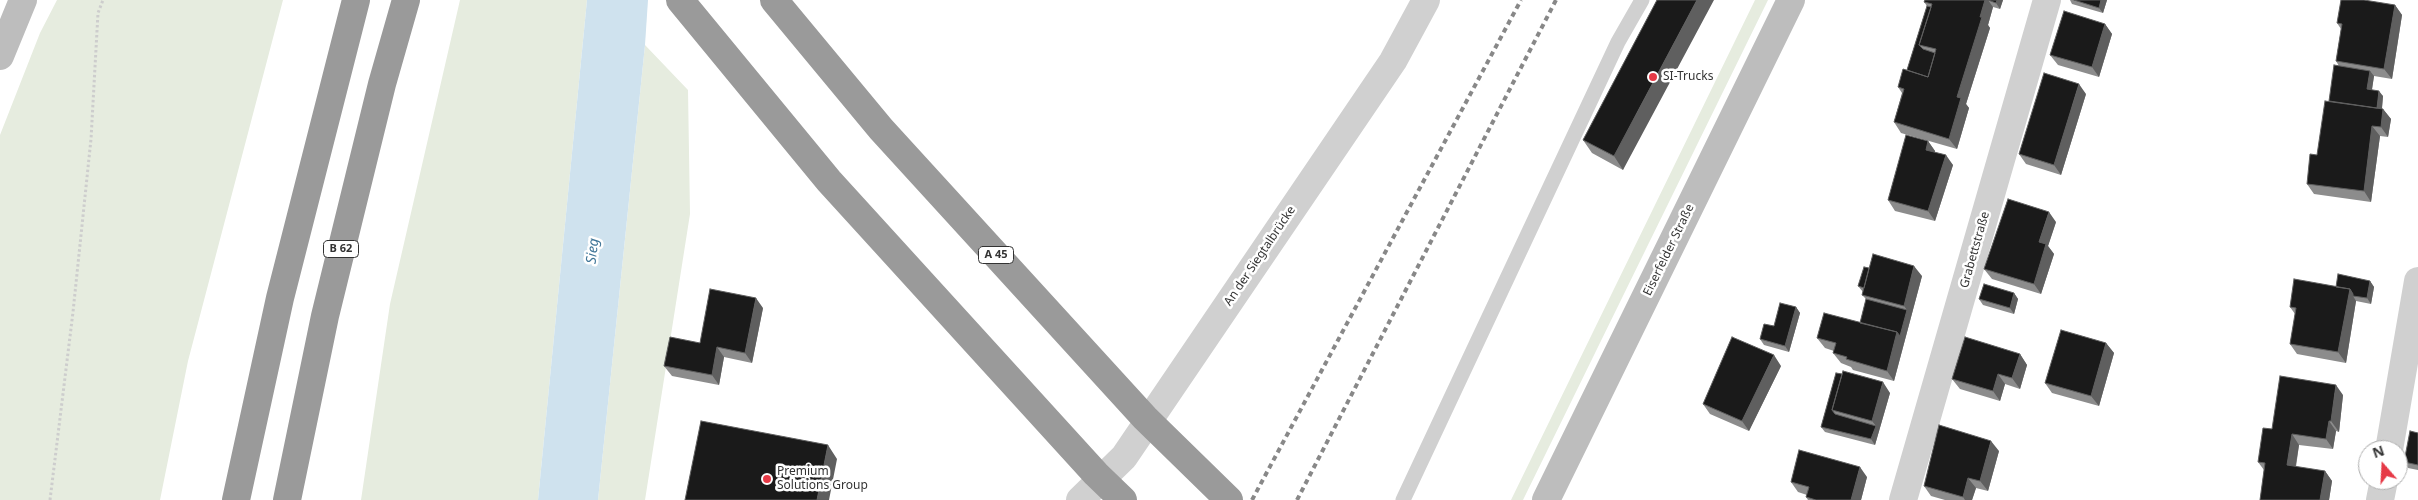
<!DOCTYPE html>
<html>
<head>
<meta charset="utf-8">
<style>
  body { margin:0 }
  #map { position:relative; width:2418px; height:500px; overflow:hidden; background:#fff; font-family:"Noto Sans",sans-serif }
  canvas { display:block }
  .north { position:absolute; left:2358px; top:440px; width:50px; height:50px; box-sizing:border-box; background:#fff; border:1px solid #adadad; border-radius:50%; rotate:341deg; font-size:14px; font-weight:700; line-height:20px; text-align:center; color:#333 }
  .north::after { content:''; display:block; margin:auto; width:18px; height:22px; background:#e63946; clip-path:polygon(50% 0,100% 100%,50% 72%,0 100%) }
</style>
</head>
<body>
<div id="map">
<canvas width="2418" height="500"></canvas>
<div class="north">N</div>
</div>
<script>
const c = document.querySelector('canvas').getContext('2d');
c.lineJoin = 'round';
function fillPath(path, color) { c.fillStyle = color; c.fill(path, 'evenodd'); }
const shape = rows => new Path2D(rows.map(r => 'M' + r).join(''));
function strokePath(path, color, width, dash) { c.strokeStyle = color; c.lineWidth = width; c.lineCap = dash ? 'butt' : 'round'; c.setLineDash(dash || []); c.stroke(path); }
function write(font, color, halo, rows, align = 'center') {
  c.font = font + ' "Noto Sans",sans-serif'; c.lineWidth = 5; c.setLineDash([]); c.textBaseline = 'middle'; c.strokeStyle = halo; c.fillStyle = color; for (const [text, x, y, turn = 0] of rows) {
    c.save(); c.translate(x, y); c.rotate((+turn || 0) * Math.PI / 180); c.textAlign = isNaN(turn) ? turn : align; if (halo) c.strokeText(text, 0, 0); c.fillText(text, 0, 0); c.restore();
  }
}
const green = shape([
  [57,0,283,0,188,361,160,500,0,500,0,135,40,33],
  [460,0,587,0,538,500,361,500,390,304],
  [1755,0,1768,0,1523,500,1511,500],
  [645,45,688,90,690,214,645,500,598,500]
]);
const water = shape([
  [587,0,648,0,645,45,598,500,538,500]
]);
const path = shape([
  [50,500,73,312,91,139,98,13,103,0]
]);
const lane = shape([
  [1403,500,1618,42,1642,0]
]);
const street = shape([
  [2389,450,2418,281],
  [1080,500,1124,457,1393,61,1426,0],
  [1903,500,2047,0],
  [2380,500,2384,480]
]);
const secondary = shape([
  [0,56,23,0],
  [1546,500,1791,0]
]);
const highway = shape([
  [236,500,280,298,356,0],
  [287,500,325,316,382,84,406,0]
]);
const rail = shape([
  [1252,500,1521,0],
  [1297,500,1556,0]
]);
const highwayBridge = shape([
  [680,0,829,181,1096,474,1123,500],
  [774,0,881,129,1145,418,1229,500]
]);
const wall = shape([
  [1657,0,1623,170,1592,153,1583,140],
  [1925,0,2003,0,2000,9,1993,7,1988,25,1990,28,1966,104,1969,108,1957,149,1901,133,1894,122,1902,93,1898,87,1907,70,1927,6,1924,2],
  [2070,0,2107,0,2103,13,2072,4],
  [2395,5,2402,15,2392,79,2374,76,2372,90,2383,96,2382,109,2383,109,2391,119,2388,137,2380,136,2371,202,2314,194,2307,184,2317,155,2329,101,2339,66,2336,61,2341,29,2337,23],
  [2105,24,2112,34,2099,77,2058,65,2050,55],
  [2086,94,2061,175,2026,164,2019,154],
  [1928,141,1935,151,1935,152,1953,165,1935,221,1895,211,1888,200],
  [2056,222,2048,246,2054,254,2041,294,1992,279,1984,269],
  [1869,268,1922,276,1894,381,1853,370,1851,367,1841,363,1833,353,1834,351,1825,348,1817,338,1860,323,1866,299,1862,295,1863,292,1858,286],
  [2370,281,2374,287,2371,304,2356,301,2346,363,2297,354,2290,344,2295,314,2290,307,2336,287],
  [2014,293,2018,299,2014,314,1983,305,1979,299],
  [1796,307,1800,313,1789,352,1764,345,1760,339],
  [763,308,752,363,724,357,719,385,672,376,664,366,700,343],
  [2106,343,2114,353,2099,406,2052,393,2045,383],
  [2020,354,2027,365,2020,389,2005,384,2000,401,1960,389,1952,379],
  [1781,366,1749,431,1710,414,1703,404],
  [1836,373,1890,393,1875,445,1825,432,1821,427],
  [2343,395,2339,432,2336,431,2333,449,2299,445,2296,467,2325,471,2332,481,2329,500,2260,500,2264,470,2258,462,2272,429],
  [2418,433,2418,470,2408,468,2404,462],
  [1999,451,1988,491,1976,488,1972,500,1945,500,1931,496,1924,486],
  [1867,477,1861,500,1808,500,1806,497,1807,495,1798,492,1791,482]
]);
const shadedWall = shape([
  [1697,0,1714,0,1623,170,1614,156],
  [1985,0,1988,0,1993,7,1988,25,1990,28,1966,104,1969,108,1957,149,1949,139,1957,97],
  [1997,0,2003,0,2000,9,1996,3],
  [2101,0,2107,0,2103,13,2099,8],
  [2395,5,2402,15,2392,79,2384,69],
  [2105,24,2112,34,2099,77,2092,67],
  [2370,71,2374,76,2371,95,2367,89],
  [2079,84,2086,94,2061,175,2054,165],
  [2379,91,2383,96,2381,118,2377,112],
  [2383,109,2391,119,2388,137,2381,127],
  [2372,126,2380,136,2371,202,2364,191],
  [1928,141,1935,151,1933,160,1926,150],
  [1946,155,1953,165,1935,221,1928,211],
  [2049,212,2056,222,2048,246,2054,254,2041,294,2034,284,2039,242],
  [1914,266,1922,276,1894,381,1887,371,1897,332,1907,310,1904,306],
  [2370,281,2374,287,2371,304,2367,298],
  [2350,289,2354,296,2353,296,2356,301,2346,363,2338,352],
  [2014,293,2018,299,2014,314,2010,308],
  [756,298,763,308,752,363,745,353],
  [1796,307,1800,313,1789,352,1785,346],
  [2106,343,2114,353,2099,406,2091,396],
  [717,347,724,357,719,385,712,375],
  [2020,354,2027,365,2020,389,2012,378],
  [1774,355,1781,366,1749,431,1742,421],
  [1998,374,2005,384,2000,401,1993,391],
  [1883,382,1890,393,1875,445,1871,439,1876,426,1872,421],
  [2336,385,2343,395,2339,432,2331,421],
  [2329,421,2336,431,2333,449,2326,439],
  [2292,434,2299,445,2294,476,2287,465],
  [1991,441,1999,451,1988,491,1980,481],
  [828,445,837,459,829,500,817,500],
  [1860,467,1867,477,1861,500,1851,500],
  [2325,471,2332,481,2329,500,2320,500],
  [1968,478,1976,488,1972,500,1965,500,1963,497]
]);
const building = shape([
  [1657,0,1697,0,1614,156,1583,140,1657,0],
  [1925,0,1985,0,1980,17,1982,17,1957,97,1961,98,1949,139,1894,122,1904,89,1898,87,1903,69,1928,77,1936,49,1919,45,1932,4,1924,2,1925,0],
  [1988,0,1997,0,1996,3,1988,0],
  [2074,0,2101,0,2099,8,2074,0],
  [2341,0,2364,0,2395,5,2384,69,2336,61,2342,24,2337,23,2341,0],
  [1927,6,1931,7,1919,45,1923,49,1935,53,1928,77,1907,70,1927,6],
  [2064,11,2105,24,2092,67,2050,55,2064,11],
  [2334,65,2370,71,2367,89,2379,91,2377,108,2329,101,2334,65],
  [2044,73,2079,84,2054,165,2019,154,2044,73],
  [2325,101,2383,109,2381,127,2372,126,2364,191,2307,184,2310,154,2317,155,2325,101],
  [1906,135,1928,141,1926,150,1946,155,1928,211,1888,200,1906,135],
  [2008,199,2049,212,2039,242,2046,244,2034,284,1984,269,2008,199],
  [1873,254,1914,266,1904,306,1862,295,1873,254],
  [1864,267,1869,268,1864,288,1858,286,1864,267],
  [2338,274,2370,281,2367,298,2353,296,2353,294,2350,289,2336,287,2338,274],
  [2294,279,2350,289,2338,352,2290,344,2296,308,2290,307,2294,279],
  [1984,284,2014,293,2010,308,1979,299,1984,284],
  [710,289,756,298,745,353,717,347,712,375,664,366,670,337,700,343,710,289],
  [1866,299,1907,310,1900,336,1897,332,1860,323,1866,299],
  [1780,303,1796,307,1785,346,1760,339,1764,324,1774,326,1780,303],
  [1824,313,1897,332,1887,371,1846,359,1847,357,1833,353,1836,343,1817,338,1824,313],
  [2061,330,2106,343,2091,396,2045,383,2061,330],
  [1732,337,1774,355,1742,421,1703,404,1732,337],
  [1965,337,2020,354,2012,378,1998,374,1993,391,1952,379,1965,337],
  [1843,371,1883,382,1872,421,1832,410,1843,371],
  [1836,373,1842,374,1832,410,1835,414,1876,426,1871,439,1821,427,1836,373],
  [2280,376,2336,385,2331,421,2329,421,2326,439,2292,434,2287,465,2325,471,2320,500,2260,500,2265,463,2258,462,2263,428,2272,429,2280,376],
  [701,421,828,445,817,500,685,500,701,421],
  [1939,425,1991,441,1980,481,1968,478,1963,497,1924,486,1939,425],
  [2410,431,2418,433,2418,465,2404,462,2410,431],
  [1799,450,1860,467,1851,500,1816,500,1806,497,1809,487,1791,482,1799,450]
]);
const markers = [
  [1653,77,5,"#e63946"],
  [767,479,5,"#e63946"]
];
const shields = [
  [341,249,35],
  [996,255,35]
];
const shieldNames = [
  ["B 62",341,249],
  ["A 45",996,255]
];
const poiNames = [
  ["SI-Trucks",1663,77],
  ["Premium",777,472],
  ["Solutions Group",777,486]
];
const streetNames = [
  ["Eiserfelder Straße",1669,250,-64],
  ["Grabettstraße",1975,250,-74],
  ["An der Siegtalbrücke",1260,256,-56]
];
const waterNames = [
  ["Sieg",593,251,-84]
];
fillPath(green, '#e6ecdf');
fillPath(water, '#cfe2ee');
strokePath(path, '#cdcdcd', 3, [2.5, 2.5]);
strokePath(lane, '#d0d0d0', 15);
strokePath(street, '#d0d0d0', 28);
strokePath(secondary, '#bdbdbd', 28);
strokePath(highway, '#9a9a9a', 28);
strokePath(rail, '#888', 4, [5, 4]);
strokePath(highwayBridge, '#9a9a9a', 28);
fillPath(wall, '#8c8c8c');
fillPath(shadedWall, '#5f5f5f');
fillPath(building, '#1a1a1a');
strokePath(building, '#5f5f5f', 1);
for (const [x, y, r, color] of markers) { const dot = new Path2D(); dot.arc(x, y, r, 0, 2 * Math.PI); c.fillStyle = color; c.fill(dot); strokePath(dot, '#fff', 2); }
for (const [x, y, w] of shields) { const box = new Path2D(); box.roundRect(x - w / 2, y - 8.5, w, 17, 4); c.fillStyle = '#fff'; c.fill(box); strokePath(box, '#333', 1); }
write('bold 11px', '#333', null, shieldNames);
write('12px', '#333', '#fff', poiNames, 'left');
write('12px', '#333', '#fff', streetNames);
write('italic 14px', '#3f7597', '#fff', waterNames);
</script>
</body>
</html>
